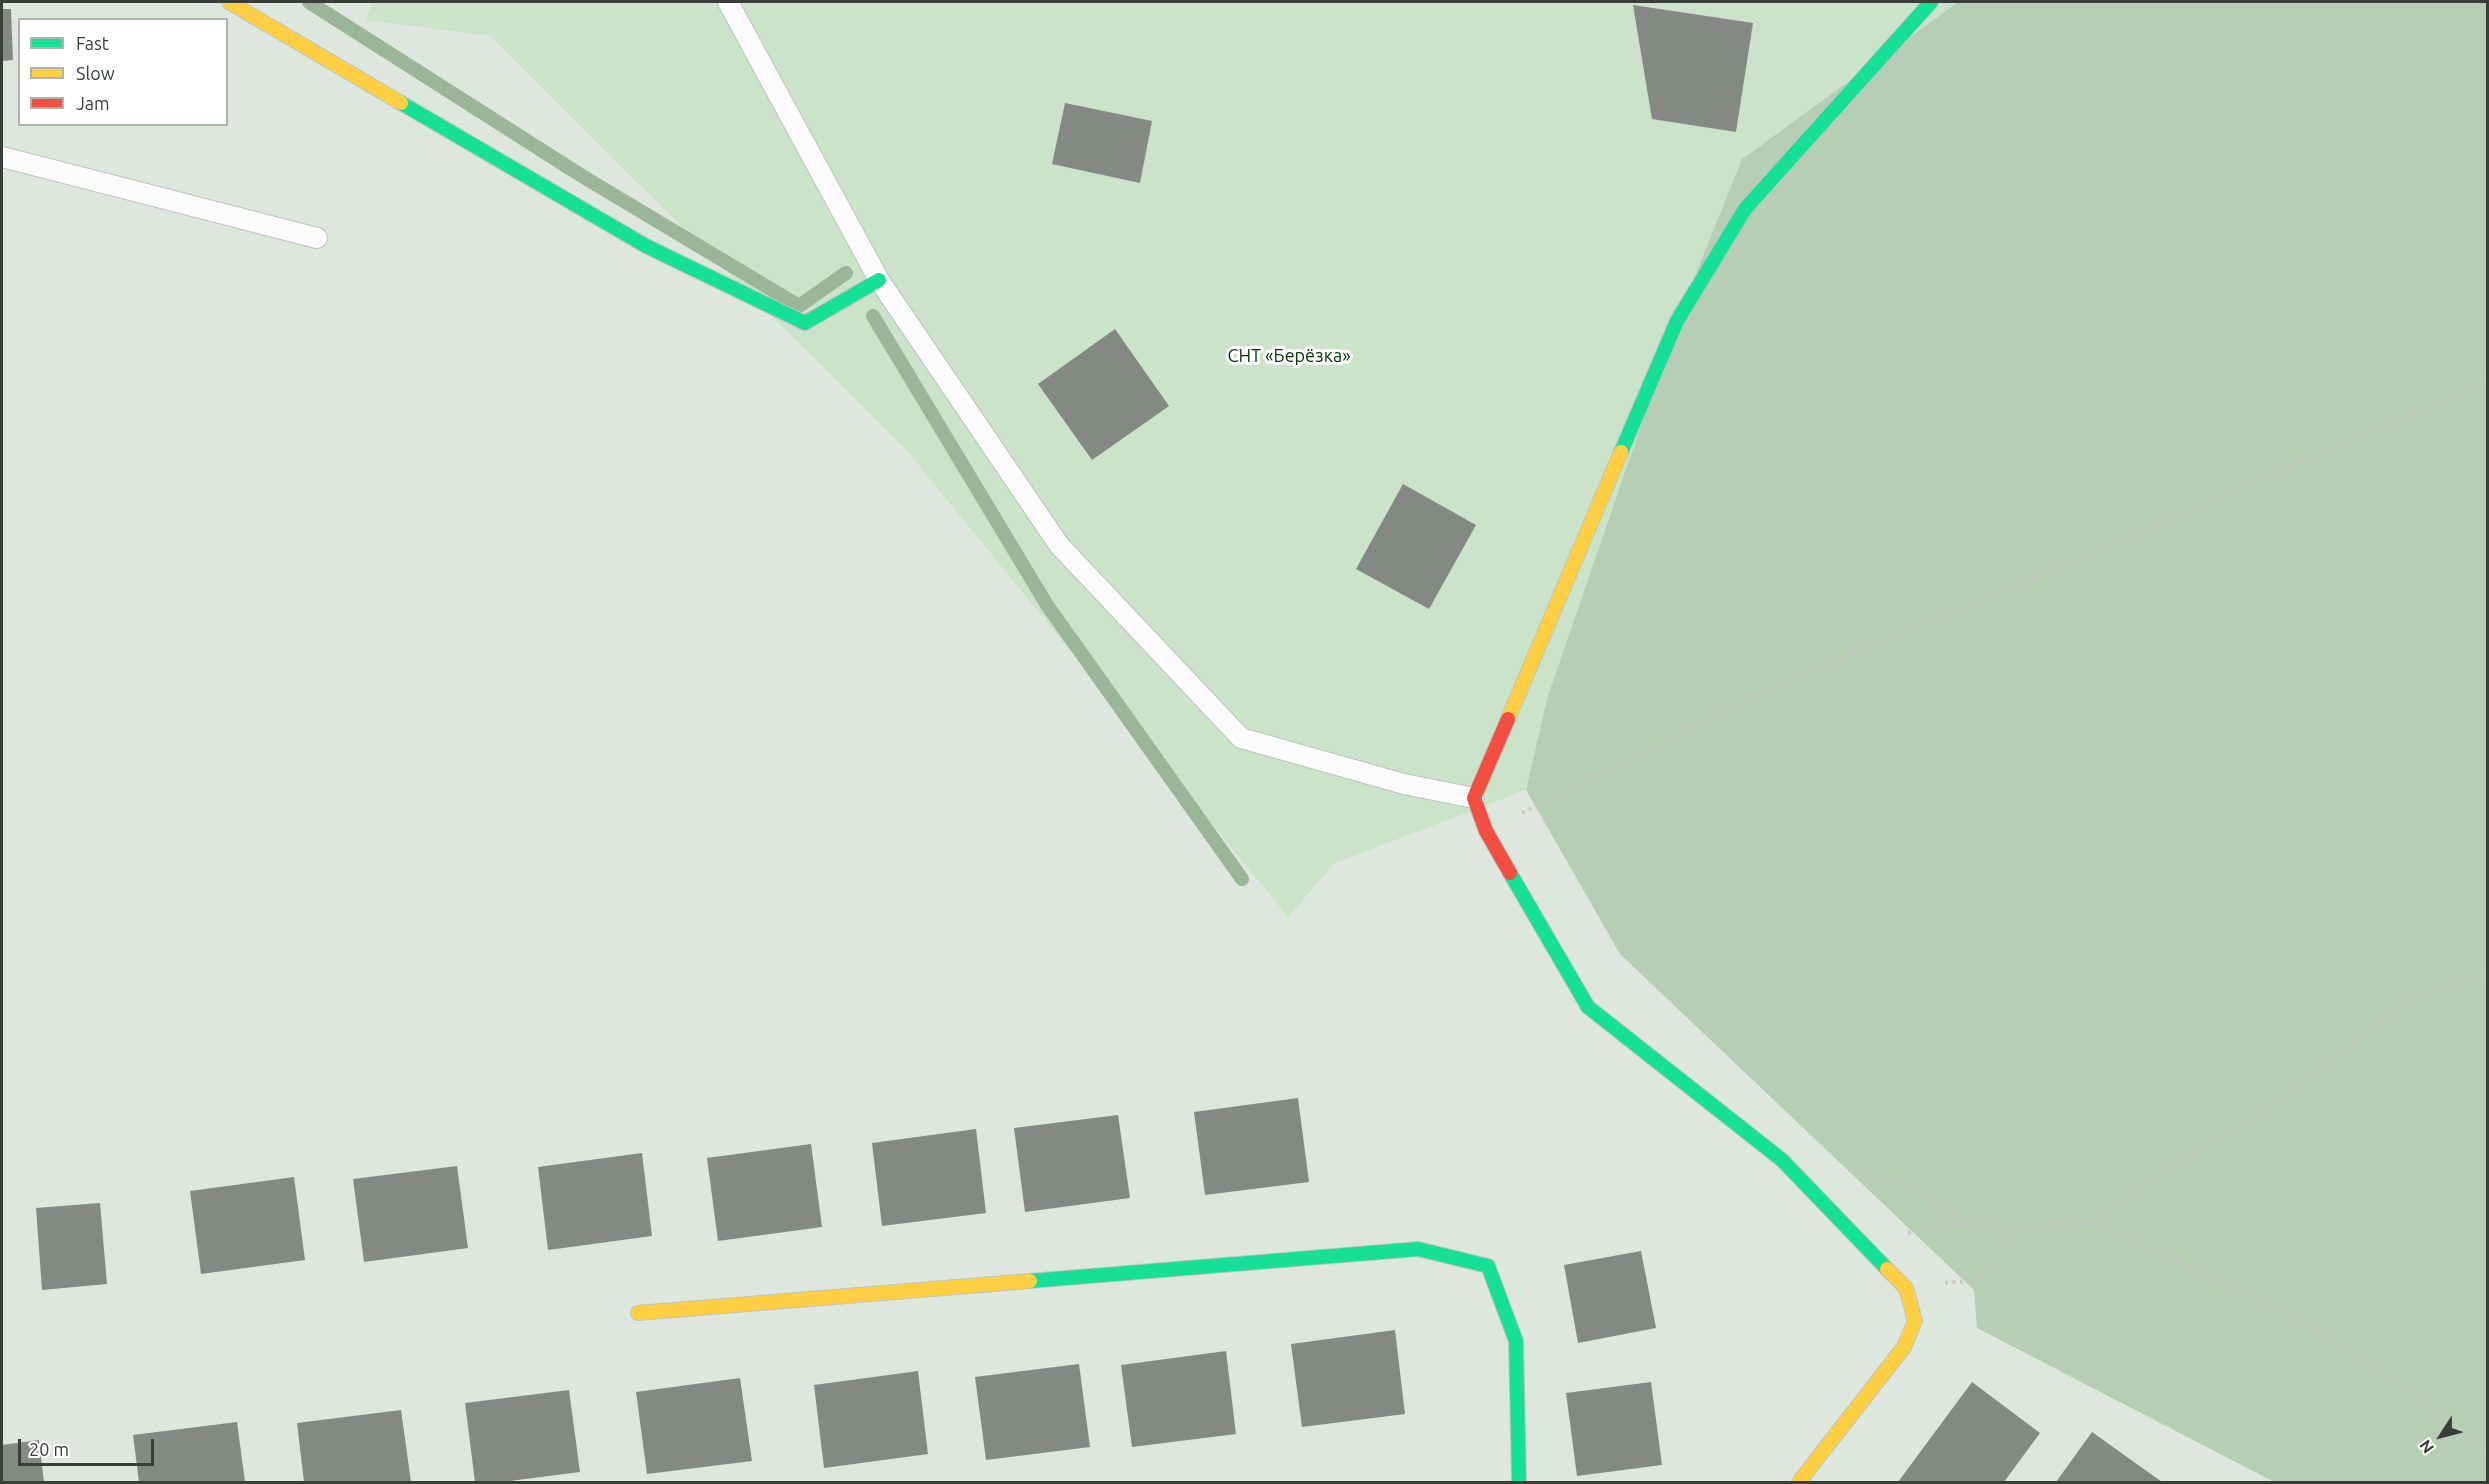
<!DOCTYPE html>
<html>
<head>
<meta charset="utf-8">
<style>
  body { margin:0 }
  #map { position:relative; width:2489px; height:1484px; overflow:hidden; background:#dee7dd; font-family:Ubuntu,sans-serif }
  canvas { display:block }
  .frame { position:absolute; inset:0; border:3px solid #383e38; pointer-events:none }
  .legend { position:absolute; left:18px; top:18px; width:210px; height:108px; box-sizing:border-box; background:#fff; border:2px solid #afb2af; margin:0; padding:8px 10px; list-style:none; font-size:18px; color:#383e38 }
  .legend li { display:flex; align-items:center; gap:12px; height:30px }
  .legend b { width:30px; border:2px solid #afb2af }
  .north { position:absolute; left:2411px; top:1406px; width:60px; height:60px; -webkit-text-stroke:4px #fff; paint-order:stroke; rotate:234deg; font-size:16px; font-weight:700; line-height:24px; text-align:center; color:#383e38 }
  .north::after { content:''; display:block; margin:auto; width:21px; height:27px; background:#383e38; clip-path:polygon(50% 0,100% 100%,50% 72%,0 100%) }
  .scale { position:absolute; left:18px; top:1439px; width:136px; height:27px; box-sizing:border-box; border:3px solid #383e38; border-top:0; padding-left:8px; font-size:18px; line-height:21px; white-space:nowrap; color:#383e38; -webkit-text-stroke:4px #fff; paint-order:stroke }
</style>
</head>
<body>
<div id="map">
<canvas width="2489" height="1484"></canvas>
<div class="frame"></div>
<ul class="legend">
<li><b style="height:8px;background:#16e098"></b>Fast</li>
<li><b style="height:8px;background:#ffcf43"></b>Slow</li>
<li><b style="height:8px;background:#f24e42"></b>Jam</li>
</ul>
<div class="north">N</div>
<div class="scale">20 m</div>
</div>
<script>
const c = document.querySelector('canvas').getContext('2d');
c.lineJoin = 'round';
function fillPath(path, color) { c.fillStyle = color; c.fill(path, 'evenodd'); }
const shape = rows => new Path2D(rows.map(r => 'M' + r).join(''));
function strokePath(path, color, width, dash) { c.strokeStyle = color; c.lineWidth = width; c.lineCap = dash ? 'butt' : 'round'; c.setLineDash(dash || []); c.stroke(path); }
function write(font, color, halo, rows, align = 'center') {
  c.font = font + ' Ubuntu,sans-serif'; c.lineWidth = 6; c.setLineDash([]); c.textBaseline = 'middle'; c.strokeStyle = halo; c.fillStyle = color; for (const [text, x, y, turn = 0] of rows) {
    c.save(); c.translate(x, y); c.rotate((+turn || 0) * Math.PI / 180); c.textAlign = isNaN(turn) ? turn : align; if (halo) c.strokeText(text, 0, 0); c.fillText(text, 0, 0); c.restore();
  }
}
const green = shape([
  [372,2,1958,2,1742,159,1547,699,1526,790,1335,863,1288,917,907,451,490,36,366,20]
]);
const forest = shape([
  [1958,2,2487,2,2487,1482,2274,1482,1977,1328,1974,1290,1620,954,1526,790,1547,699,1677,321,1742,159]
]);
const stream = shape([
  [309,2,582,176,799,306,846,273],
  [873,316,1047,605,1242,879]
]);
const building = shape([
  [1633,5,1753,23,1736,132,1652,119],
  [2,9,11,9,13,60,2,61],
  [1065,103,1152,121,1140,183,1052,164],
  [1115,329,1169,406,1092,460,1038,384],
  [1403,484,1476,525,1429,609,1356,569],
  [1298,1098,1309,1182,1205,1195,1194,1112],
  [1118,1115,1130,1198,1025,1212,1014,1128],
  [976,1129,986,1213,882,1226,872,1143],
  [811,1144,822,1227,718,1241,707,1158],
  [642,1153,652,1236,548,1250,538,1167],
  [457,1166,468,1248,364,1262,353,1179],
  [294,1177,305,1260,201,1274,190,1191],
  [100,1203,107,1284,42,1290,36,1208],
  [1641,1251,1656,1328,1578,1343,1564,1265],
  [1395,1330,1405,1414,1302,1427,1291,1344],
  [1226,1351,1236,1434,1132,1447,1121,1365],
  [1079,1364,1090,1447,986,1460,975,1377],
  [918,1371,928,1454,824,1468,814,1385],
  [740,1378,752,1461,647,1474,636,1392],
  [1651,1382,1662,1465,1577,1476,1566,1393],
  [1972,1382,2040,1433,2004,1482,1898,1482],
  [569,1390,580,1472,502,1482,475,1482,465,1403],
  [401,1410,411,1482,304,1482,297,1423],
  [237,1422,245,1482,139,1482,133,1435],
  [2092,1432,2162,1482,2056,1482],
  [39,1440,44,1482,2,1482,2,1445]
]);
const path = shape([
  [1522,813,1772,687,1998,593,2471,389,2488,375],
  [1849,1170,1911,1187,1966,1220,2017,1229,2094,1221,2192,1154,2263,1112,2416,996,2488,975],
  [2094,1221,2304,1322,2425,1401,2488,1455],
  [1908,1233,1965,1220],
  [1945,1283,1981,1280,2017,1229]
]);
const lane = shape([
  [728,2,879,280,1059,545,1241,738,1404,784,1474,798],
  [2,157,317,238]
]);
const fast = shape([
  [401,103,646,246,805,323,879,280],
  [1621,452,1677,321,1745,209,1931,2],
  [1510,873,1588,1007,1782,1160,1887,1269],
  [1030,1281,1418,1249,1488,1266,1516,1341,1519,1482]
]);
const slow = shape([
  [229,2,401,103],
  [1508,719,1621,452],
  [638,1313,1030,1281],
  [1799,1482,1904,1347,1915,1321,1906,1288,1887,1269]
]);
const jam = shape([
  [1508,719,1474,798,1486,831,1510,873]
]);
const parkNames = [
  ["СНТ «Берёзка»",1289,356]
];
fillPath(green, '#cbe3c9');
fillPath(forest, '#b6ceb4');
strokePath(stream, '#9bb598', 14);
fillPath(building, '#848a83');
strokePath(lane, '#bec5bd', 22);
strokePath(fast, '#bec5bd', 16);
strokePath(slow, '#bec5bd', 16);
strokePath(jam, '#bec5bd', 16);
strokePath(path, '#c6c8c5', 4, [3, 4.5]);
strokePath(lane, '#fafbfa', 20);
strokePath(fast, '#16e098', 14);
strokePath(slow, '#ffcf43', 14);
strokePath(jam, '#f24e42', 14);
write('18px', '#013603', '#fff', parkNames);
</script>
</body>
</html>
